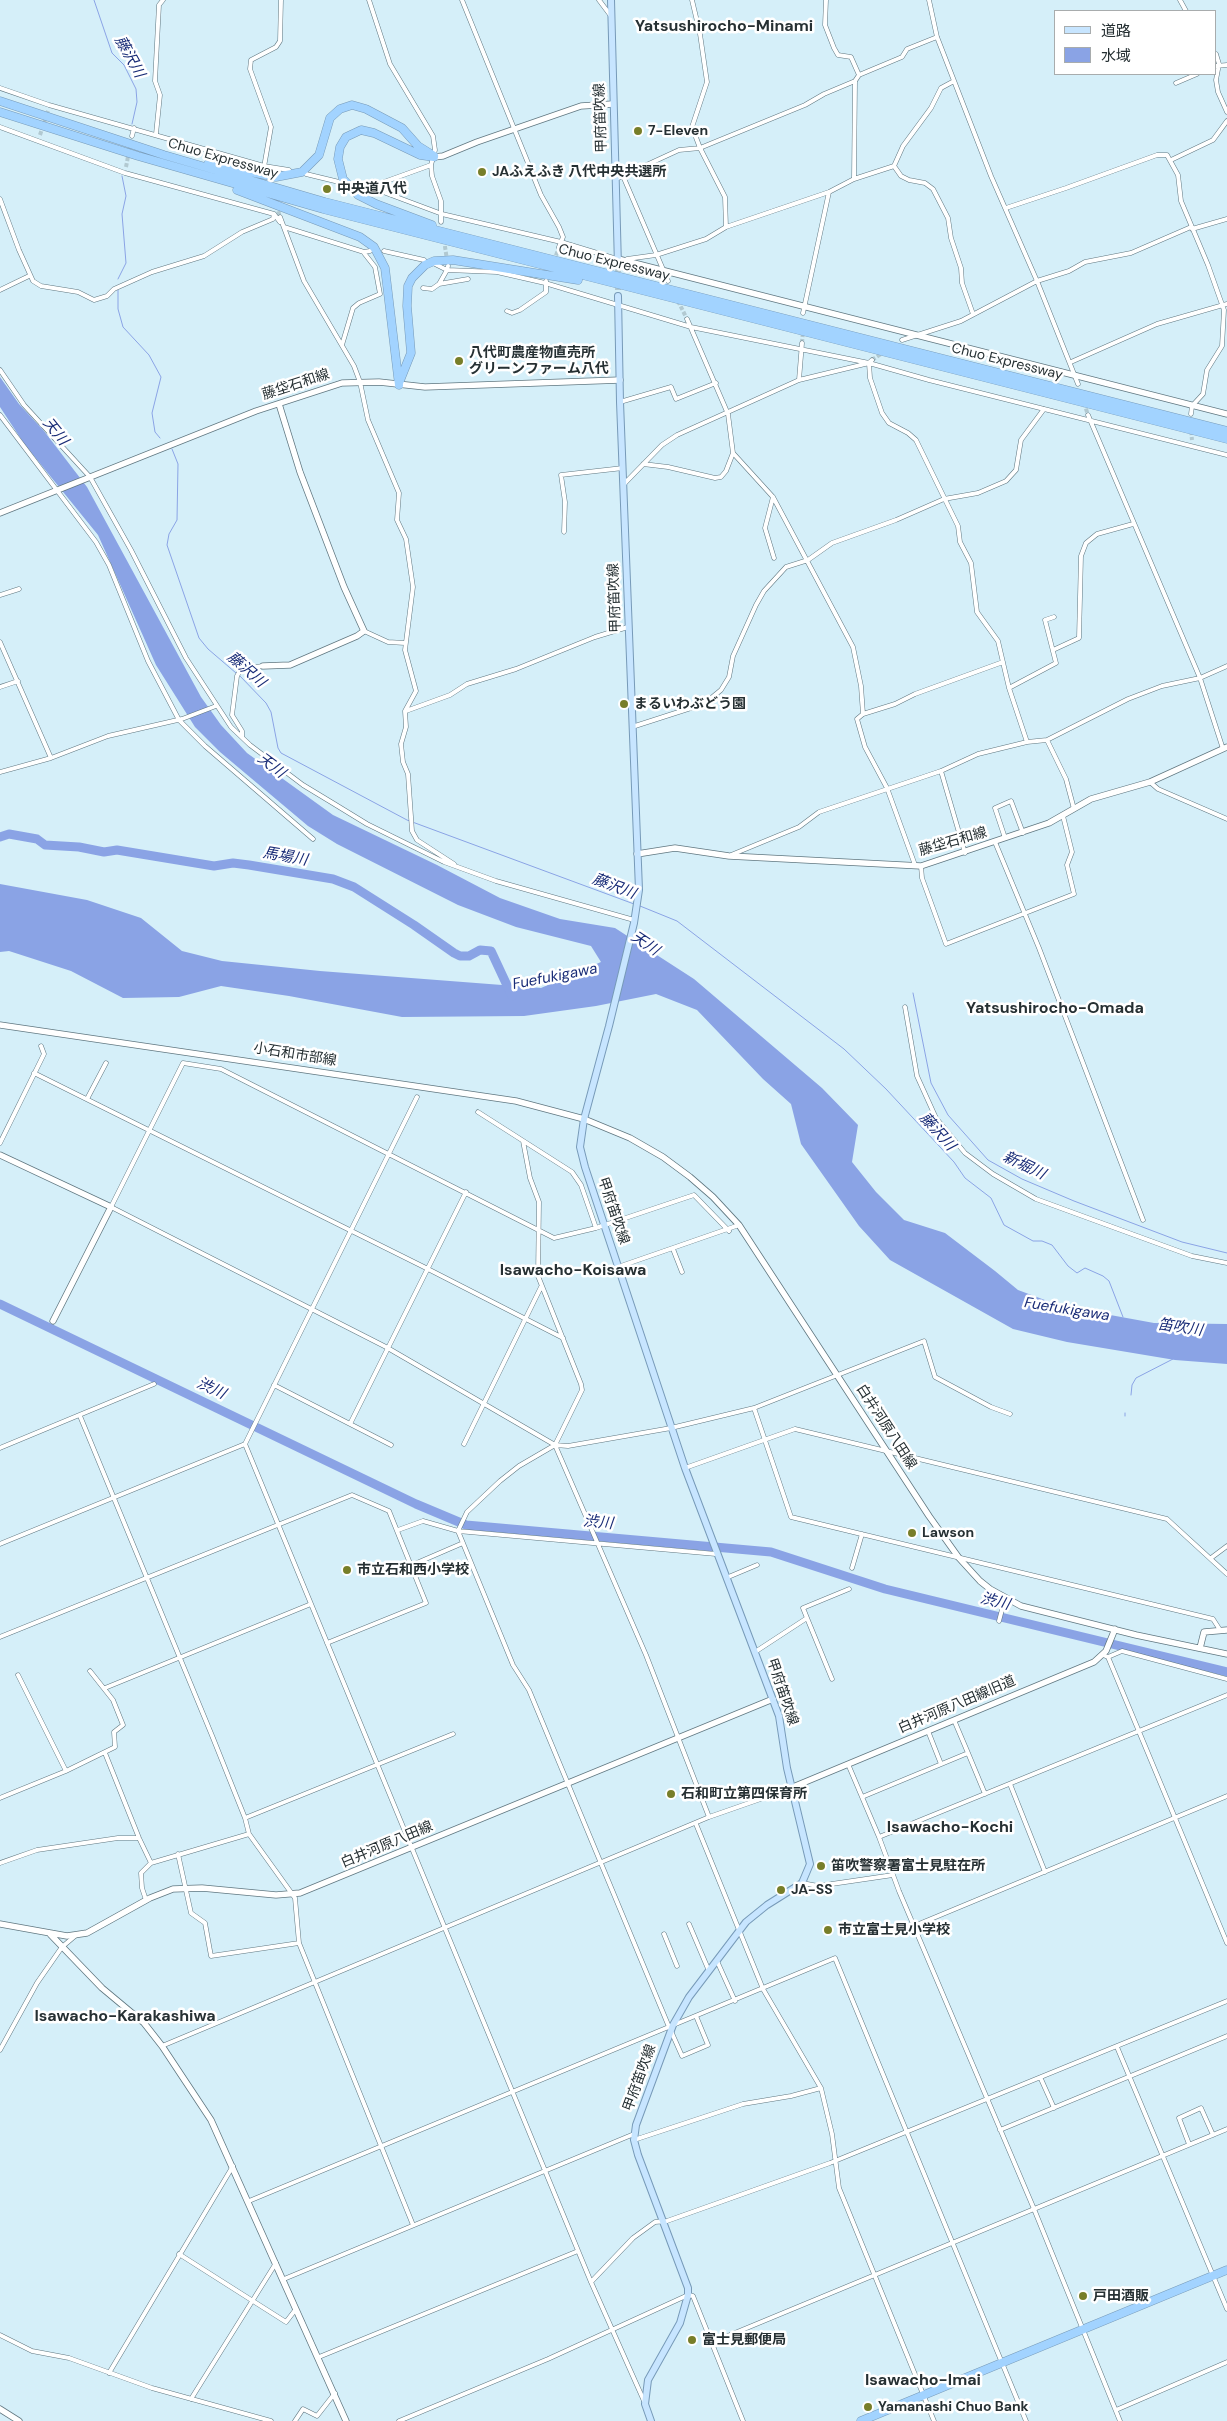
<!DOCTYPE html>
<html>
<head>
<meta charset="utf-8">
<style>
  body { margin:0 }
  #map { position:relative; width:1227px; height:2421px; overflow:hidden; background:#d5eff9; font-family:"DM Sans","Noto Sans JP",sans-serif }
  canvas { display:block }
  .legend { position:absolute; left:1054px; top:10px; width:162px; height:65px; box-sizing:border-box; background:#fff; border:1px solid #a8acad; margin:0; padding:6px 9px; list-style:none; font-size:15px; color:#263033 }
  .legend li { display:flex; align-items:center; gap:10px; height:25px }
  .legend b { width:25px; border:1px solid #a8acad }
</style>
</head>
<body>
<div id="map">
<canvas width="1227" height="2421"></canvas>
<ul class="legend">
<li><b style="height:6px;background:#c7e5ff"></b>道路</li>
<li><b style="height:14px;background:#8aa3e5"></b>水域</li>
</ul>
</div>
<script>
const c = document.querySelector('canvas').getContext('2d');
c.lineJoin = 'round';
function fillPath(path, color) { c.fillStyle = color; c.fill(path, 'evenodd'); }
const shape = rows => new Path2D(rows.map(r => 'M' + r).join(''));
function strokePath(path, color, width, dash) { c.strokeStyle = color; c.lineWidth = width; c.lineCap = dash ? 'butt' : 'round'; c.setLineDash(dash || []); c.stroke(path); }
function write(font, color, halo, rows, align = 'center') {
  c.font = font + ' "DM Sans","Noto Sans JP",sans-serif'; c.lineWidth = 5; c.setLineDash([]); c.textBaseline = 'middle'; c.strokeStyle = halo; c.fillStyle = color; for (const [text, x, y, turn = 0] of rows) {
    c.save(); c.translate(x, y); c.rotate((+turn || 0) * Math.PI / 180); c.textAlign = isNaN(turn) ? turn : align; if (halo) c.strokeText(text, 0, 0); c.fillText(text, 0, 0); c.restore();
  }
}
const water = shape([
  [0,377,19,404,44,431,87,487,201,697,221,725,247,753,333,815,437,865,500,898,560,919,615,928,694,979,822,1088,858,1125,852,1162,876,1192,904,1220,945,1233,995,1271,1018,1290,1061,1306,1154,1323,1227,1324,1227,1364,1175,1360,1067,1342,1013,1329,890,1260,859,1226,801,1144,791,1104,763,1079,697,1010,656,994,596,1006,524,1016,402,1017,289,996,221,986,179,997,123,998,71,971,9,951,0,952,0,884,87,900,141,918,182,951,222,961,320,971,541,988,601,962,591,946,516,927,458,905,337,844,308,826,220,752,195,727,156,665,98,535,25,445,0,407]
]);
const stream = shape([
  [94,0,112,53,124,65,136,89,137,102,132,124],
  [118,279,126,263,122,214,126,196,122,176],
  [118,290,118,309,123,327,149,355,161,377,152,413,155,432,160,438],
  [172,449,178,464,177,520,169,534,167,545,199,638,208,649,236,673],
  [239,675,266,703,271,712,278,748,281,753,407,820,634,904],
  [640,906,677,921,844,1049,886,1089,954,1162,965,1178,991,1198,1004,1225,1033,1241,1042,1241,1052,1245,1068,1266,1077,1273,1085,1268,1103,1276,1109,1281,1123,1317],
  [913,993,931,1083,948,1115,988,1160,1022,1179,1074,1201,1182,1242,1227,1253],
  [1131,1395,1132,1385,1136,1378,1173,1359],
  [1125,1416,1125,1413]
]);
const river = shape([
  [0,837,9,834,37,839,45,845,79,847,104,852,117,850,214,866,233,863,249,865,333,879,354,887,414,925,454,953,460,956,469,956,480,950,491,951,512,996],
  [0,1304,416,1504,466,1525,771,1552,885,1589,1227,1672]
]);
const streetTunnel = shape([
  [40,135,48,111],
  [126,167,132,136],
  [273,194,280,217],
  [444,240,447,260],
  [554,261,559,247],
  [678,301,687,319],
  [802,343,803,331],
  [872,360,884,352],
  [1084,403,1088,415],
  [1191,431,1192,440]
]);
const primaryTunnel = shape([
  [618,266,618,296]
]);
const street = shape([
  [369,0,390,64,433,136,435,150,431,165,432,176,441,201,441,222],
  [462,0,541,195,559,227,563,237,559,247],
  [599,0,611,16],
  [692,0,700,34,707,82,692,127,700,148,725,197,726,227],
  [826,0,825,25,834,48,838,55,851,57,859,75],
  [929,0,937,37,991,176,1037,281,1078,384],
  [1180,0,1186,11],
  [1216,54,1219,64,1216,80,1218,92,1227,112],
  [1216,66,1227,65],
  [954,81,941,88,931,108,903,146,894,166,901,176,909,180,925,183,933,189,948,218,951,238,961,268,962,283,973,314],
  [1176,83,1197,74],
  [0,88,49,105,264,166,289,170],
  [0,127,125,173,274,214,280,222],
  [156,134,160,95,155,81,159,5,163,0],
  [132,136,134,128],
  [1171,160,1213,140,1227,121],
  [264,167,271,127,250,69,251,60,276,47,280,41,281,0],
  [306,174,339,182],
  [623,176,668,281],
  [616,179,679,150,700,148,805,105,824,94,855,81,859,75,902,57,907,49,937,37],
  [854,179,894,166],
  [353,184,375,189,442,214,561,242,617,259],
  [375,189,384,182,431,165],
  [0,199,19,250,33,281,41,286,78,292,94,300,107,296,114,289,152,272,204,256,242,232,273,219,274,214],
  [1006,208,1066,188,1157,155,1167,155,1178,175,1181,201,1208,265,1224,310,1222,346,1207,370,1203,394,1192,406,1191,414],
  [280,217,304,281,354,366,360,382,368,420,399,493,397,520,406,539,413,587,405,650,416,691,405,711,406,727,401,744,403,762,408,774,412,831,417,840,454,864],
  [284,227,364,252,370,251],
  [1192,229,1227,219],
  [384,251,424,260],
  [627,259,656,255,706,239,726,227,829,192,854,179,855,81],
  [435,264,447,270,497,272,545,283,691,327,869,363,929,380,1227,455],
  [439,284,447,270,448,266],
  [423,288,432,289,439,284,468,279],
  [0,290,29,276],
  [507,311,512,313,520,310,546,292,546,281],
  [803,313,829,192],
  [687,319,728,414,733,453,773,497,853,647,861,686,863,714],
  [902,340,961,321,1037,281,1069,271,1085,262,1131,253,1191,227],
  [342,345,353,308,359,303,380,294,375,267,364,253],
  [1071,362,1157,324,1227,304],
  [869,363,870,378,882,413,889,423,908,433,916,440,958,526,960,542,971,563,977,612,998,641,1009,688,1027,742],
  [0,370,24,405,90,477,131,550,186,658,231,727,250,745,303,785,336,805,367,824,444,862,496,881,634,920],
  [799,380,802,343],
  [620,402,671,387,676,399,716,383],
  [0,415,96,542,109,565,148,661,179,720,205,746,313,839],
  [1088,415,1200,678,1223,749],
  [643,464,668,467,715,478,721,477,726,471,733,453],
  [624,484,662,445,677,435,799,380,869,363,872,360],
  [773,497,765,528,774,558],
  [564,532,565,502,561,475,623,468],
  [0,595,19,589],
  [364,631,388,642,405,643],
  [0,642,51,758],
  [1053,650,1079,638,1081,556,1086,543,1097,534,1133,524],
  [0,687,18,681],
  [1009,688,1056,663,1045,620,1054,617],
  [406,711,450,695,467,684,516,669,595,637,628,627],
  [632,727,691,708,710,699,721,690,729,677,733,656,756,605,764,591,786,567,808,560,832,543,896,520,944,499,978,493,1006,481,1016,470,1021,440,1044,409],
  [242,737,242,731,232,715,237,676,241,669,263,666],
  [1047,740,1066,779,1074,809],
  [941,771,965,853],
  [0,772,51,758,108,736,182,719,216,706],
  [1150,782,1158,789,1227,819],
  [1005,838,995,808,1011,801,1023,833],
  [995,842,1039,948,1143,1220],
  [731,855,799,827,819,812,941,771,978,754,1027,742,1047,740,1128,699,1162,686,1200,678,1227,666],
  [915,865,887,788,865,747,857,719,863,714,895,704,915,694,1003,662],
  [921,866,922,878,946,944,1074,894,1067,865,1072,852,1063,816],
  [905,1007,917,1076,936,1118,965,1153,993,1174,1036,1199,1192,1256,1227,1263],
  [34,1073,426,1268,563,1338],
  [87,1099,106,1063],
  [478,1112,572,1172,581,1185,596,1228],
  [0,1143,44,1054,41,1046],
  [729,1231,694,1195,596,1228,554,1238,221,1069,183,1063,111,1207,386,1347,555,1445,568,1446,671,1428,754,1408,924,1341,935,1377,991,1407,1010,1414],
  [673,1249,682,1272],
  [618,1267,739,1225],
  [274,1385,391,1445],
  [754,1408,791,1517,1213,1619,1220,1630],
  [80,1416,213,1738,245,1818,249,1834,295,1898,299,1943,413,2225],
  [350,1424,466,1192],
  [245,1444,591,2282,644,2401],
  [464,1444,541,1287],
  [555,1445,646,1655,709,1817],
  [0,1448,154,1384],
  [685,1468,795,1429,1167,1519,1227,1574],
  [398,1530,423,1521,458,1531,716,1554],
  [458,1531,513,1665,529,1690,669,2027],
  [458,1531,467,1512,500,1481,519,1466,555,1445,582,1390,581,1384,538,1276,539,1202,530,1178,523,1141],
  [0,1544,245,1444,417,1097],
  [1211,1558,1227,1546],
  [412,1565,463,1543],
  [852,1568,862,1534],
  [726,1578,757,1565],
  [807,1618,832,1679],
  [999,1621,1005,1598],
  [0,1637,352,1495,389,1511,426,1603,327,1643],
  [755,1652,807,1618,803,1608,849,1589],
  [1103,1655,1108,1657,1227,1943],
  [1108,1657,1122,1651,1227,1679],
  [18,1675,66,1771],
  [105,1688,311,1604],
  [928,1731,941,1764],
  [105,1753,139,1838,151,1863],
  [968,1753,985,1794],
  [848,1764,879,1837,899,1891,1034,2209,1120,2421],
  [1010,1784,1045,1872],
  [862,1797,968,1753,954,1720],
  [0,1798,66,1771,115,1747,114,1732,123,1725,113,1700,90,1671],
  [245,1818,453,1734],
  [696,1824,763,1989,821,2088,832,2134,839,2188,934,2421],
  [879,1837,1227,1695],
  [178,1854,191,1913,205,1923,211,1956,299,1943],
  [0,1863,37,1850,118,1838,139,1838],
  [802,1883,818,1886,893,1875],
  [146,1900,142,1888,141,1873,151,1863,249,1834],
  [689,1924,709,1971],
  [914,1926,1227,1796],
  [664,1934,677,1966],
  [717,1961,735,2001],
  [671,2031,682,2056,708,2045,696,2016],
  [162,2046,709,1817,792,1788],
  [1117,2047,1227,2309],
  [0,2050,37,1983,62,1947,75,1936],
  [1041,2079,1054,2108],
  [1000,2130,1227,2036],
  [634,2140,743,2104,791,2096,821,2088],
  [1189,2144,1179,2118,1201,2108,1213,2135],
  [249,2201,835,1958,1026,2421],
  [179,2254,286,2322,296,2309],
  [284,2279,634,2134],
  [591,2282,633,2238,655,2222,667,2221,830,2163,1227,2001],
  [0,2335,32,2351,69,2358,152,2388,271,2421],
  [713,2342,1227,2129],
  [319,2357,578,2251],
  [109,2373,233,2166],
  [191,2399,276,2263],
  [1116,2410,1227,2362],
  [295,2421,303,2409,317,2416,335,2393],
  [399,2421,548,2359,688,2295,693,2296,743,2421]
]);
const secondary = shape([
  [434,157,443,156,477,142,581,106,613,104],
  [618,259,1227,414],
  [0,513,256,411,342,383,379,382,425,387,620,380],
  [263,666,290,665,357,636,364,631,344,587,300,472,279,404],
  [637,854,675,848,729,856,921,866,1049,823,1091,799,1150,782,1227,747],
  [0,1025,516,1101,584,1119,630,1138,663,1157,690,1177,713,1197,739,1225,929,1516,959,1558,980,1581,990,1589,1021,1606,1136,1635,1227,1654],
  [0,1155,111,1207,53,1321],
  [1200,1648,1204,1632,1227,1630],
  [793,1787,1094,1662,1106,1651,1115,1629],
  [0,1924,67,1936,87,1933,150,1898,173,1889,202,1888,276,1895,300,1893,773,1699],
  [50,1934,102,1988,144,2023,162,2046,211,2120,346,2421],
  [0,2409,19,2421]
]);
const primary = shape([
  [611,0,618,266],
  [618,296,620,402,639,890,634,923,609,1026,584,1119,580,1147,585,1167,685,1468,779,1716,787,1768,810,1864,802,1883,767,1905,746,1922,689,1997,673,2025,636,2125,634,2140,638,2155,688,2288,688,2295,680,2323,648,2380,645,2404,651,2421]
]);
const highway = shape([
  [0,101,164,155,325,202,1227,431],
  [0,112,138,156,323,209,1227,439],
  [208,164,276,177,302,172,319,155,330,118,340,109,352,105,366,109,402,128,418,146,434,156],
  [237,190,360,237,374,247,385,268,399,385],
  [432,225,376,204,358,195,343,179,338,159,340,147,346,137,361,130,374,133,420,155,434,157],
  [399,383,411,353,407,306,408,286,412,278,425,265,434,261,453,260,578,280],
  [861,2421,1227,2270]
]);
const markers = [
  [638,131,5,"#777e29"],
  [482,172,5,"#777e29"],
  [327,189,5,"#777e29"],
  [459,361,5,"#777e29"],
  [624,704,5,"#777e29"],
  [912,1533,5,"#777e29"],
  [347,1570,5,"#777e29"],
  [671,1794,5,"#777e29"],
  [821,1866,5,"#777e29"],
  [781,1890,5,"#777e29"],
  [828,1930,5,"#777e29"],
  [1083,2296,5,"#777e29"],
  [692,2340,5,"#777e29"],
  [868,2407,5,"#777e29"]
];
const streetNames = [
  ["甲府笛吹線",601,118,-92],
  ["Chuo Expressway",223,159,16],
  ["Chuo Expressway",614,263,14],
  ["Chuo Expressway",1007,362,14],
  ["藤垈石和線",296,385,-18],
  ["甲府笛吹線",615,598,-92],
  ["藤垈石和線",953,842,-16],
  ["小石和市部線",295,1055,9],
  ["甲府笛吹線",613,1211,71],
  ["白井河原八田線",886,1427,57],
  ["甲府笛吹線",782,1692,71],
  ["白井河原八田線旧道",957,1705,-23],
  ["白井河原八田線",387,1845,-23],
  ["甲府笛吹線",640,2078,-70]
];
const poiNames = [
  ["7-Eleven",648,131],
  ["JAふえふき 八代中央共選所",492,172],
  ["中央道八代",337,189],
  ["八代町農産物直売所",469,353],
  ["グリーンファーム八代",469,369],
  ["まるいわぶどう園",634,704],
  ["Lawson",922,1533],
  ["市立石和西小学校",357,1570],
  ["石和町立第四保育所",681,1794],
  ["笛吹警察署富士見駐在所",831,1866],
  ["JA-SS",791,1890],
  ["市立富士見小学校",838,1930],
  ["戸田酒販",1093,2296],
  ["富士見郵便局",702,2340],
  ["Yamanashi Chuo Bank",878,2407]
];
const waterNames = [
  ["藤沢川",129,57,61],
  ["天川",55,432,51],
  ["藤沢川",246,670,41],
  ["天川",271,766,37],
  ["馬場川",285,857,10],
  ["藤沢川",614,887,21],
  ["天川",645,944,34],
  ["Fuefukigawa",555,977,-11],
  ["藤沢川",937,1132,48],
  ["新堀川",1024,1166,26],
  ["Fuefukigawa",1067,1310,9],
  ["笛吹川",1180,1328,8],
  ["渋川",211,1389,25],
  ["渋川",598,1523,5],
  ["渋川",995,1602,14]
];
const quarterNames = [
  ["Yatsushirocho-Minami",724,27],
  ["Yatsushirocho-Omada",1055,1009],
  ["Isawacho-Koisawa",573,1271],
  ["Isawacho-Kochi",950,1828],
  ["Isawacho-Karakashiwa",125,2017],
  ["Isawacho-Imai",923,2381]
];
fillPath(water, '#8aa3e5');
strokePath(stream, '#8aa3e5', 1);
strokePath(river, '#8aa3e5', 9);
strokePath(streetTunnel, '#b2c9d1', 4, [4, 2]);
strokePath(primaryTunnel, '#b2c9d1', 6, [6, 3]);
strokePath(street, '#607780', 5);
strokePath(secondary, '#607780', 7);
strokePath(primary, '#779ab8', 8);
strokePath(highway, '#779ab8', 9);
strokePath(street, '#fff', 4);
strokePath(secondary, '#fff', 5.5);
strokePath(primary, '#c7e5ff', 6);
strokePath(highway, '#a2d3ff', 8);
for (const [x, y, r, color] of markers) { const dot = new Path2D(); dot.arc(x, y, r, 0, 2 * Math.PI); c.fillStyle = color; c.fill(dot); strokePath(dot, '#fff', 2); }
write('14px', '#263033', '#fff', streetNames);
write('bold 14px', '#263033', '#fff', poiNames, 'left');
write('italic 15px', '#192c77', '#fff', waterNames);
write('bold 16px', '#263033', '#fff', quarterNames);
</script>
</body>
</html>
